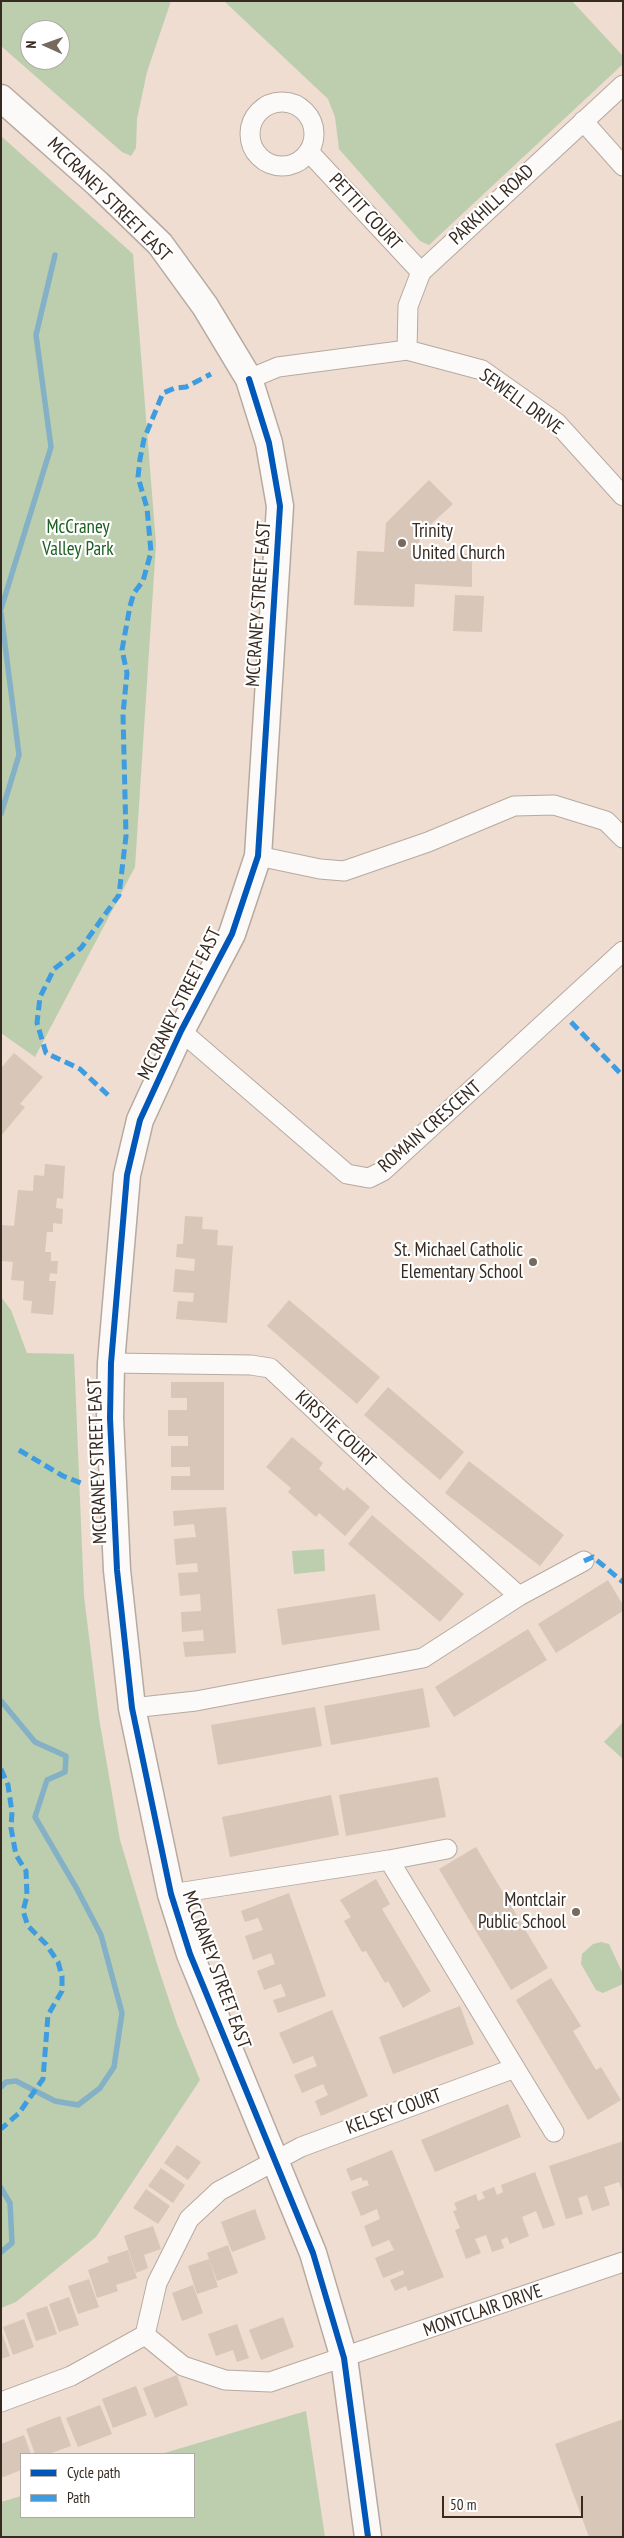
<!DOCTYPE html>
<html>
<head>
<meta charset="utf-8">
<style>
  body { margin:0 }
  #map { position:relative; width:624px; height:2538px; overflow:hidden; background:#eeddd0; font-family:"PT Sans Narrow",sans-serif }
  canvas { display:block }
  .frame { position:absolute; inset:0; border:2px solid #362a21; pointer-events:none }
  .legend { position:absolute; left:20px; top:2453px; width:175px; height:65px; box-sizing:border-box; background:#fff; border:1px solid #afaaa6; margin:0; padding:6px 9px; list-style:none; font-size:15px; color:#362a21 }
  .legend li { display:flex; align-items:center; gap:10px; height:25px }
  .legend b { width:25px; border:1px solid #afaaa6 }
  .north { position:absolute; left:20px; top:20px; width:50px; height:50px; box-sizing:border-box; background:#fff; border:1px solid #afaaa6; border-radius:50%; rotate:272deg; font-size:14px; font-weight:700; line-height:20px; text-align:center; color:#362a21 }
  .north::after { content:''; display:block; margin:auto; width:18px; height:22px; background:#76695e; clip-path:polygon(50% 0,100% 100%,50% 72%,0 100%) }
  .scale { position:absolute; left:442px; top:2496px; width:141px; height:22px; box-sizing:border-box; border:2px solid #362a21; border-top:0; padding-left:6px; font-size:15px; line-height:18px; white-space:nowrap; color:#362a21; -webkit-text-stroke:4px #fff; paint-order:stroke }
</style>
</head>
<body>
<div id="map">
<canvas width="624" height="2538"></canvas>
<div class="frame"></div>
<ul class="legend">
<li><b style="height:6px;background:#0057b8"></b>Cycle path</li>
<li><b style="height:6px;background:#3e9ce0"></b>Path</li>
</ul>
<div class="north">N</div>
<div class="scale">50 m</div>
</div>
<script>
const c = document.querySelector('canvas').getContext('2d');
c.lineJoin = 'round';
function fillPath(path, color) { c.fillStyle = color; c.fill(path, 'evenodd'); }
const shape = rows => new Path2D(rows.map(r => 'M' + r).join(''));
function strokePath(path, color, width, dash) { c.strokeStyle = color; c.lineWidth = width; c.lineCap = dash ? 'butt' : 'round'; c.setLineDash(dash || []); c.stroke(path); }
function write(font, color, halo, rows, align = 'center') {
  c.font = font + ' "PT Sans Narrow",sans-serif'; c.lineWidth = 4.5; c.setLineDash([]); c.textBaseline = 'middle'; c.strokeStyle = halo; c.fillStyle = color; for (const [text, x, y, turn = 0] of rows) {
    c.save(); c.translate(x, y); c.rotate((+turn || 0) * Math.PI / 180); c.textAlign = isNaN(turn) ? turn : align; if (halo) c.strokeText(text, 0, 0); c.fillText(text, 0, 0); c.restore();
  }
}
const green = shape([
  [1,1,171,1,147,72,137,119,136,148,131,156,122,152,1,46],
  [30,30,60,30,60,60,30,60],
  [224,1,572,1,623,56,623,64,429,245,420,241,339,149,335,117,328,99],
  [1,136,133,254,156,544,135,867,35,1057,1,1033],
  [1,1297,11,1310,27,1353,74,1354,84,1596,99,1718,120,1840,158,1967,177,2024,200,2080,96,2237,16,2302,1,2308],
  [324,1549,325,1571,294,1574,292,1551],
  [623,1722,623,1759,604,1742],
  [601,1942,609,1944,623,1974,623,1984,603,1993,596,1990,581,1964,582,1954,593,1944],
  [306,2411,325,2537,1,2537,1,2502,21,2496,21,2517,194,2517,194,2454,161,2454]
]);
const stream = shape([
  [1,609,51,447,36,335,55,255],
  [1,613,19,755,1,814],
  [1,1701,35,1742,66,1756,65,1772,47,1780,35,1817,77,1889,101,1935,122,2013,114,2067,100,2088,78,2105,55,2101,16,2081,6,2082,1,2087],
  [1,2188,10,2203,12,2243,1,2252]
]);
const building = shape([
  [429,480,453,504,419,535,420,551,472,554,472,587,415,584,414,607,354,605,357,551,384,552,386,523],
  [455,595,484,596,482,632,453,631],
  [14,1053,43,1077,20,1104,25,1107,1,1136,1,1068],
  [45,1164,65,1166,63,1199,57,1198,56,1208,63,1209,62,1224,53,1223,53,1232,47,1232,45,1252,51,1252,51,1261,58,1261,57,1274,50,1273,49,1281,56,1281,53,1315,31,1313,32,1301,23,1300,24,1281,11,1280,13,1262,1,1261,2,1225,14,1226,18,1190,33,1191,34,1175,44,1176],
  [185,1216,203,1217,202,1229,218,1230,217,1245,233,1246,227,1323,176,1319,178,1301,193,1302,194,1293,173,1292,175,1269,194,1271,195,1259,176,1257,177,1244,183,1244],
  [289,1300,380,1377,357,1404,267,1326],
  [171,1382,224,1382,224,1490,171,1490,171,1476,190,1476,190,1467,171,1467,171,1446,188,1446,188,1436,168,1436,168,1410,187,1410,187,1398,171,1398],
  [388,1387,464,1452,440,1480,364,1415],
  [292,1437,323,1463,319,1469,344,1491,347,1487,370,1507,345,1536,319,1513,316,1517,288,1492,291,1488,266,1467],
  [469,1461,564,1535,540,1566,445,1493],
  [226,1507,236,1653,185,1657,183,1642,204,1641,203,1630,182,1632,181,1612,201,1611,200,1594,180,1596,178,1573,198,1572,197,1563,176,1565,174,1539,196,1537,194,1524,174,1526,173,1511],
  [372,1515,464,1594,440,1622,348,1544],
  [608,1580,623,1605,623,1611,556,1653,538,1624],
  [375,1594,380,1630,282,1645,277,1609],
  [528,1629,547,1660,454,1717,435,1687],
  [423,1688,430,1727,331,1745,324,1706],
  [315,1707,322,1746,218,1765,211,1725],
  [438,1777,446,1817,346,1836,339,1795],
  [331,1795,339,1835,230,1857,222,1817],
  [476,1847,548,1968,511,1990,439,1869],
  [376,1879,390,1904,382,1909,431,1991,403,2008,388,1981,385,1983,366,1951,362,1952,344,1921,351,1917,340,1900],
  [289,1893,326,1996,278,2013,273,2000,286,1996,281,1984,264,1990,257,1971,275,1964,271,1953,253,1960,245,1936,263,1930,258,1918,245,1922,241,1911],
  [551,1978,581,2026,573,2031,596,2070,601,2067,621,2100,588,2120,516,2000],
  [460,2006,474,2044,393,2074,379,2037],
  [332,2010,368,2096,321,2116,315,2101,328,2095,323,2084,302,2093,294,2075,317,2066,313,2056,293,2064,279,2033],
  [508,2104,521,2137,435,2172,421,2140],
  [623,2141,623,2193,619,2182,604,2187,610,2205,592,2211,587,2195,578,2198,583,2214,566,2219,549,2166],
  [177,2145,201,2162,188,2180,164,2163],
  [392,2150,444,2277,408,2291,406,2286,395,2291,390,2280,404,2274,403,2270,383,2278,375,2258,394,2250,389,2240,372,2247,364,2226,380,2219,377,2209,361,2216,351,2192,369,2185,367,2180,363,2181,361,2177,351,2181,346,2169],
  [161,2168,185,2185,173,2203,148,2186],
  [535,2172,555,2225,543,2229,536,2211,522,2217,529,2236,510,2244,507,2237,501,2240,504,2248,492,2252,486,2235,475,2239,481,2253,466,2259,455,2230,460,2228,453,2211,457,2210,454,2203,476,2194,478,2201,485,2198,482,2192,494,2187,497,2195,503,2192,501,2185],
  [146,2189,170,2206,158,2224,133,2208],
  [255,2209,266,2239,232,2252,221,2222],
  [153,2226,161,2249,144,2255,148,2268,136,2273,124,2236],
  [228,2245,238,2273,217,2281,207,2253],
  [128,2250,137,2278,116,2285,118,2291,97,2298,88,2270,109,2262,107,2257],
  [209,2259,218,2287,197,2294,188,2266],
  [89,2279,99,2307,78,2314,68,2286],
  [193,2285,203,2313,182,2321,172,2293],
  [69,2297,79,2325,59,2332,49,2304],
  [47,2306,57,2334,36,2341,26,2313],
  [283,2317,294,2347,261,2360,249,2330],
  [24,2319,34,2347,13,2355,3,2327],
  [237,2324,249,2358,237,2362,233,2350,216,2356,208,2334],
  [1,2330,10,2356,1,2359],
  [177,2375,188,2405,155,2418,143,2388],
  [136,2386,147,2415,113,2428,102,2399],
  [100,2405,112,2434,78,2447,66,2418],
  [60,2416,71,2446,49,2454,35,2454,26,2429],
  [623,2419,623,2537,589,2537,555,2444],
  [24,2435,31,2454,21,2454,21,2470,1,2478,1,2444]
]);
const street = shape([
  '250 134a32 32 0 1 1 64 0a32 32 0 1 1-64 0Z',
  [583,121,623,166],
  [309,152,421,272],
  [407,350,408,306,421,272,623,85],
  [249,379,278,367,407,350,482,370,557,423,623,496],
  [258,856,320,869,344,871,428,842,514,806,554,805,606,821,623,838],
  [181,1031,347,1174,369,1178,383,1171,623,951],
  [111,1363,251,1365,270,1368,396,1486,519,1596,423,1658,196,1701,132,1708],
  [519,1596,584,1561],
  [389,1860,447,1849],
  [515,2068,554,2132],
  [145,2335,157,2283,189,2219,219,2191,301,2147,515,2068,389,1860,171,1894],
  [1,2402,71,2376,145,2335,183,2366,225,2380,270,2382,623,2262]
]);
const secondary = shape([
  [1,98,98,184,160,244,205,306,249,379,269,443,280,506,258,856,232,934,181,1031,140,1120,127,1175,111,1363,110,1418,117,1570,132,1708,171,1894,190,1954,313,2253,344,2358,368,2537]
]);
const quiet = shape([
  [571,1022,623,1076],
  [108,1095,80,1069,46,1053,37,1023,40,997,54,969,81,948,119,895,126,836,123,714,127,673,122,650,130,606,134,593,143,581,151,552,147,508,138,477,140,459,144,439,163,393,175,388,186,387,211,374],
  [19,1450,63,1476,81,1483],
  [584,1561,593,1557,623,1582],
  [1,1769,8,1785,12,1812,11,1828,16,1855,26,1871,27,1896,23,1911,28,1926,46,1944,58,1962,62,1976,62,1991,48,2015,43,2079,19,2113,1,2129]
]);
const cycleway = shape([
  [249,379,269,443,280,506,258,856,232,934,181,1031,140,1120,127,1175,111,1363,110,1418,117,1570,132,1708,171,1894,190,1954,313,2253,344,2358,368,2537]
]);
const markers = [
  [402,543,5,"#76695e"],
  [533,1262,5,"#76695e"],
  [576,1912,5,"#76695e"]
];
const streetNames = [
  ["MCCRANEY STREET EAST",109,200,45],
  ["PARKHILL ROAD",492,205,-43],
  ["PETTIT COURT",365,212,47],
  ["SEWELL DRIVE",521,402,36],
  ["MCCRANEY STREET EAST",259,604,-86],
  ["MCCRANEY STREET EAST",180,1004,-64],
  ["ROMAIN CRESCENT",430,1127,-41],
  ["KIRSTIE COURT",335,1429,43],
  ["MCCRANEY STREET EAST",98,1461,-92],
  ["MCCRANEY STREET EAST",216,1970,70],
  ["KELSEY COURT",394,2112,-20],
  ["MONTCLAIR DRIVE",483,2311,-19]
];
const parkNames = [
  ["McCraney",78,528],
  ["Valley Park",78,550]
];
const poiNames = [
  ["Trinity",412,532,"left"],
  ["United Church",412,554,"left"],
  ["St. Michael Catholic",523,1251],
  ["Elementary School",523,1273],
  ["Montclair",566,1901],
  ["Public School",566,1923]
];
fillPath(green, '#bdceaf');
strokePath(stream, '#84b1c6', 5.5);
fillPath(building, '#d8c6b8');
strokePath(street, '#b6aaa0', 21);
strokePath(secondary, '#b6aaa0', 29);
strokePath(street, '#fcfaf8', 19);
strokePath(secondary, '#fcfaf8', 26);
strokePath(quiet, '#3e9ce0', 5, [10, 5]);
strokePath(cycleway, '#0057b8', 6);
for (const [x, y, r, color] of markers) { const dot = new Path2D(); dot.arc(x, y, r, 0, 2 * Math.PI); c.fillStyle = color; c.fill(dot); strokePath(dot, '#fff', 2); }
write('19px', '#362a21', '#fff', streetNames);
write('19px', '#1c6121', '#fff', parkNames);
write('19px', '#362a21', '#fff', poiNames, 'right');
</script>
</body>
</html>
